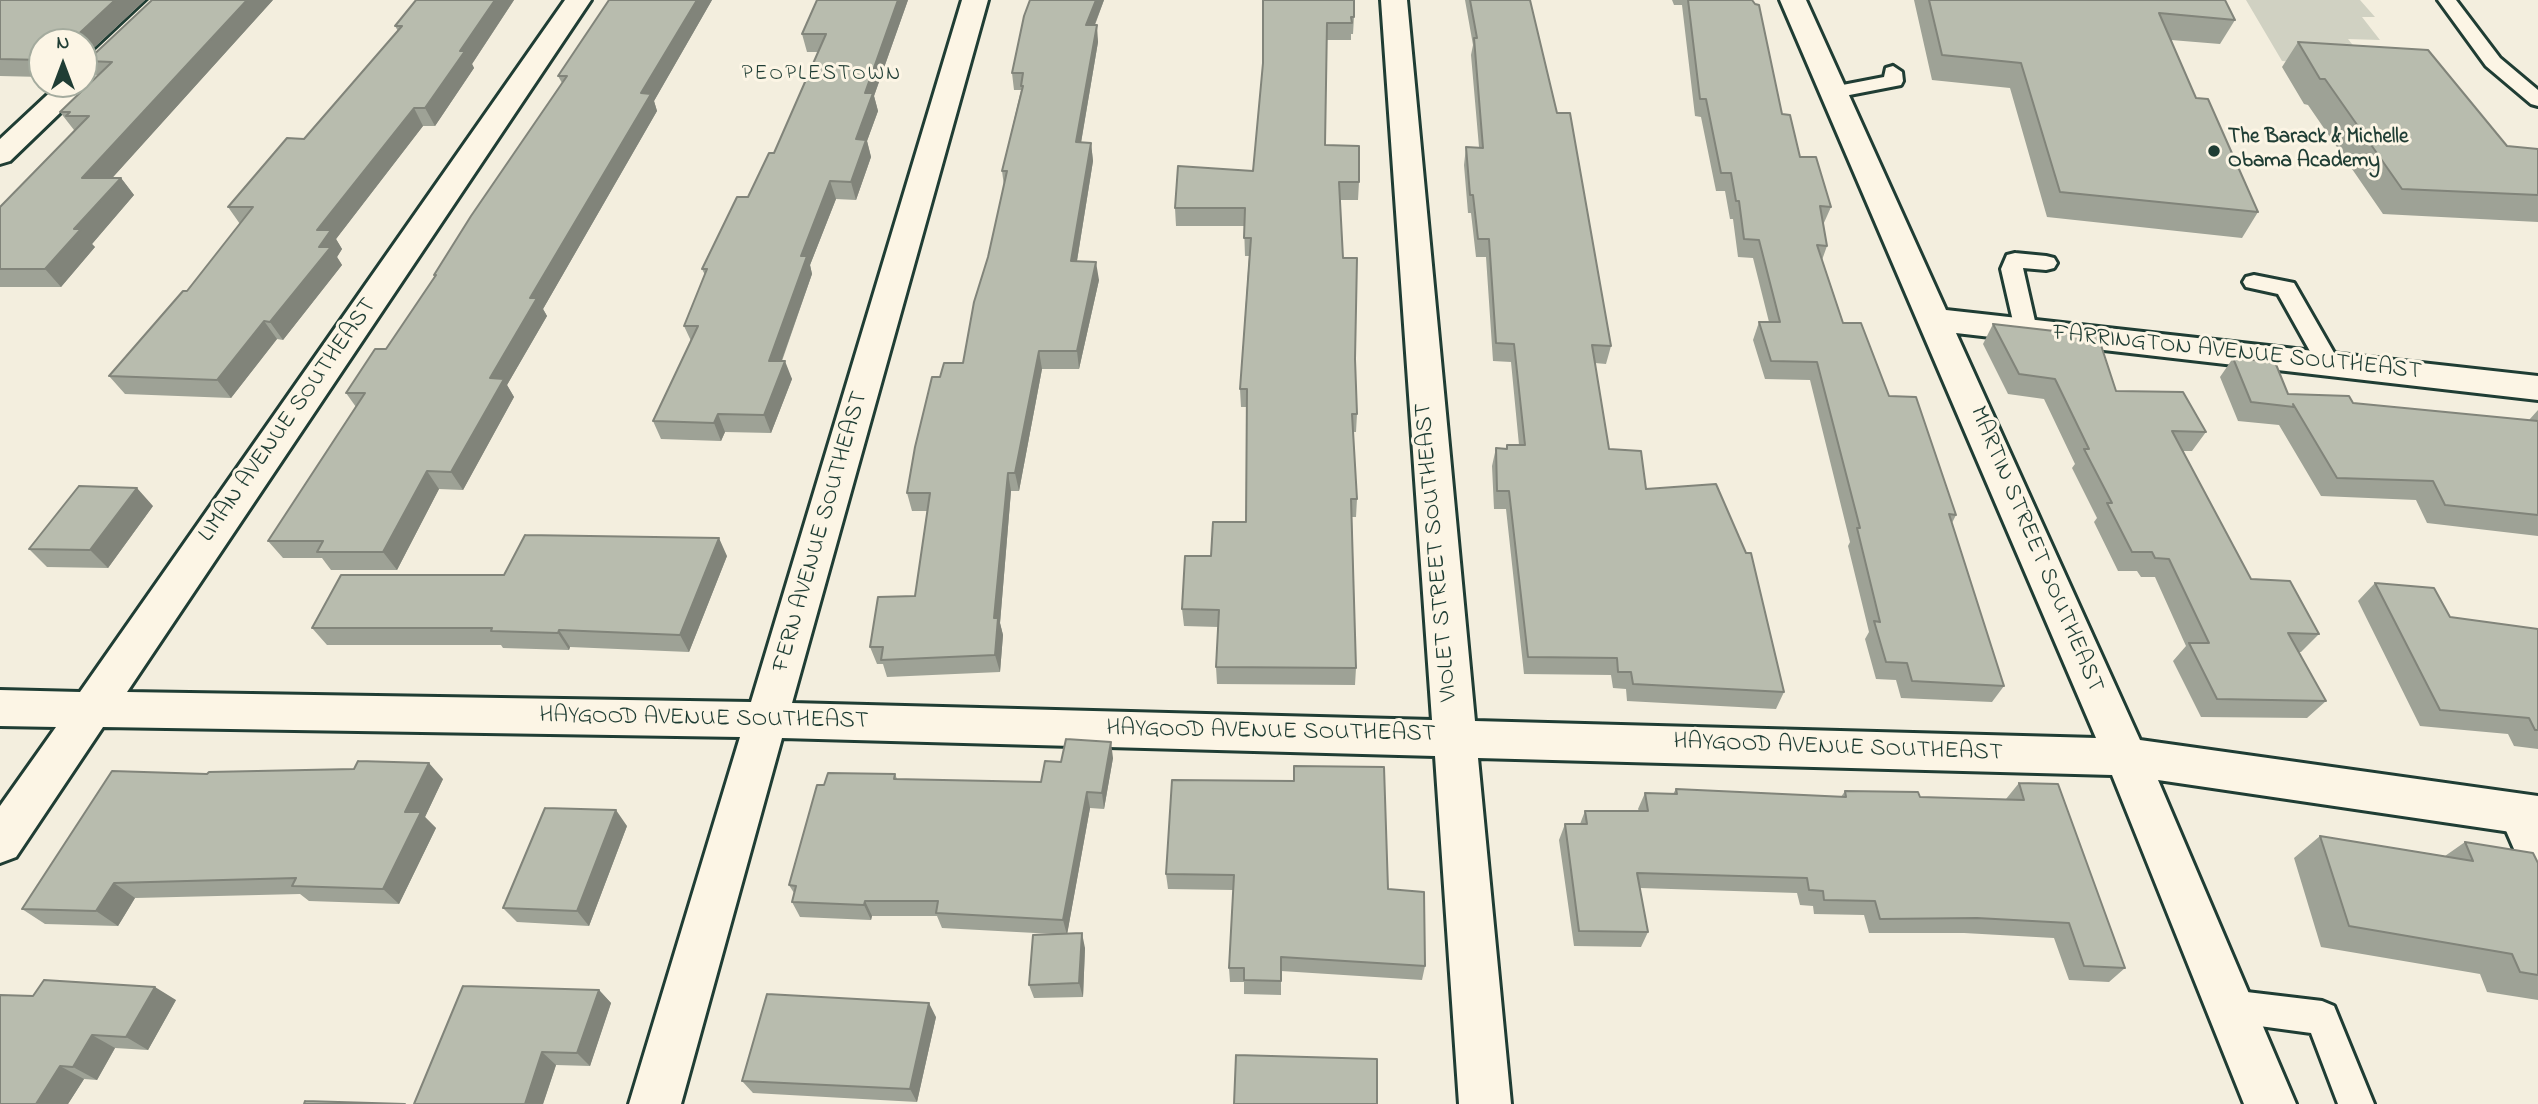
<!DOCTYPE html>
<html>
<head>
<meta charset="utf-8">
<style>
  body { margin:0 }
  #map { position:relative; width:2538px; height:1104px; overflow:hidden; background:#f3eede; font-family:"Indie Flower",sans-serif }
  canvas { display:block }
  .north { position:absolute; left:28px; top:28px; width:70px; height:70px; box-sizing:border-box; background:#fcf5e5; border:2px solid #a4ab9e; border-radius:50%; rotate:0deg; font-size:19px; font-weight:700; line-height:28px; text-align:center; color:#1f3d34 }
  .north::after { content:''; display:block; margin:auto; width:24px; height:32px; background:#1f3d34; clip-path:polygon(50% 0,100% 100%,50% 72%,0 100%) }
</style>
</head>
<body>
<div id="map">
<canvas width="2538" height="1104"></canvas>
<div class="north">N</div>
</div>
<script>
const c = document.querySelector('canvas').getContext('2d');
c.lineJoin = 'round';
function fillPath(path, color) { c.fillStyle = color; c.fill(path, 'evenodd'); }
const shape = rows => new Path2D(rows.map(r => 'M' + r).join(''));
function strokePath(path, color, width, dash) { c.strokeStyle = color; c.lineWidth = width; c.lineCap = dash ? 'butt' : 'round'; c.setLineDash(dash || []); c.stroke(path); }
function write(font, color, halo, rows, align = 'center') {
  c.font = font + ' "Indie Flower",sans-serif'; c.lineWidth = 6; c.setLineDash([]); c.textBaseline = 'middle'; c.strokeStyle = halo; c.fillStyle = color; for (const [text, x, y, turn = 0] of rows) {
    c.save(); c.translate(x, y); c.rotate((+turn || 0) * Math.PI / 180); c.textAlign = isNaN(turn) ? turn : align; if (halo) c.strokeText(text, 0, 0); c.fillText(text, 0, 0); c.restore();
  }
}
const green = shape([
  [2246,0,2360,0,2375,17,2362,17,2380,40,2348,39,2360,54,2349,66,2282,61]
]);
const service = shape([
  [2438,0,2456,0,2500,58,2538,90,2538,106,2531,104,2486,66,2438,0],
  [1893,66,1902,72,1903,81,1901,85,1834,98,1825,92,1827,88,1884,77,1886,68,1893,66],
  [2015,253,2046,256,2054,258,2057,263,2054,268,2046,270,2023,268,2037,330,2034,335,2026,338,2018,335,2015,330,2001,269,2007,255,2015,253],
  [2254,275,2294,283,2341,365,2337,371,2329,373,2321,371,2278,294,2246,287,2243,282,2246,277,2254,275],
  [2513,799,2524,802,2538,834,2538,883,2527,879,2498,812,2502,802,2513,799],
  [2230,990,2322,1001,2334,1006,2374,1104,2338,1104,2311,1033,2230,1022,2218,1018,2213,1006,2218,994,2230,990]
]);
const minor = shape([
  [149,0,177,0,10,161,0,164,0,139,59,84,84,84,84,61,149,0],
  [565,0,591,0,127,692,751,702,962,0,988,0,792,703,1432,720,1381,0,1407,0,1475,721,2096,738,1780,0,1806,0,1946,310,2538,376,2538,400,1956,333,2140,740,2538,796,2538,836,2158,780,2296,1104,2244,1104,2112,775,1478,758,1511,1104,1459,1104,1435,756,782,738,681,1104,629,1104,740,737,103,727,16,857,0,863,0,806,56,727,0,726,0,690,80,692,565,0]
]);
const wall = shape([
  [0,0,145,0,84,57,42,42,42,77,0,76],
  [273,0,112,178,121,178,134,195,92,244,95,247,61,287,0,287,0,207,75,130,74,130,60,112,97,76,87,61],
  [416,0,514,0,472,64,474,68,435,126,423,126,336,239,342,249,337,257,342,265,283,340,277,339,231,398,125,394,109,376,187,291,240,224,228,207,304,139,398,31,395,26],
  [609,0,712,0,654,101,657,111,543,309,547,316,507,385,514,397,463,490,439,489,397,570,331,570,322,558,283,558,268,541,356,407,346,393,386,349,435,277,434,275,562,83,558,76],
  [817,0,908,0,874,96,878,111,867,141,871,157,856,200,836,199,810,265,812,274,782,361,792,379,771,433,725,432,721,441,661,439,653,421,691,341,684,326,705,275,702,269,748,197,774,153,818,52,807,52,802,34],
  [1030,0,1104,0,1095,25,1098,42,1081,143,1091,143,1093,161,1077,261,1099,280,1079,369,1042,369,1019,491,1011,491,1000,623,1003,635,1000,672,887,677,883,664,877,664,870,647,915,596,927,511,912,511,907,493,940,377,963,363,1004,186,1002,171,1021,90,1014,90,1012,73],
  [1263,0,1354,17,1353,34,1351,34,1351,40,1327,40,1325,145,1359,182,1358,200,1340,200,1343,258,1355,359,1357,414,1356,432,1353,432,1357,499,1356,517,1352,517,1356,668,1355,685,1217,684,1216,667,1218,627,1184,626,1182,609,1211,556,1246,522,1247,407,1241,407,1240,389,1249,256,1245,256,1244,226,1176,226,1175,208,1253,171,1263,63],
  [1465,0,1530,0,1611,346,1606,364,1595,363,1609,449,1646,489,1784,692,1776,709,1627,701,1626,689,1613,688,1611,675,1524,674,1506,509,1494,509,1492,466,1496,448,1506,449,1507,445,1519,445,1511,362,1493,361,1486,257,1476,257,1471,213,1468,213,1464,165,1466,147,1479,147,1471,55,1473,45],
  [1672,0,1752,0,1782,114,1800,157,1831,207,1823,225,1827,246,1822,260,1843,323,1889,396,1956,515,1952,523,2004,686,1992,702,1901,698,1896,680,1876,679,1865,639,1869,632,1848,546,1850,542,1810,380,1765,379,1753,340,1759,322,1769,322,1753,258,1738,257,1733,219,1730,219,1725,191,1716,191,1701,117,1695,116,1682,5,1674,5],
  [1914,0,2225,0,2235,20,2220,44,2171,40,2196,98,2258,212,2242,238,2047,217,2010,88,1932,80],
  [2298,42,2507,146,2538,149,2538,222,2383,214,2308,105,2304,104,2282,67],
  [1993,324,2116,391,2206,432,2192,451,2183,451,2251,579,2319,634,2301,652,2299,652,2326,701,2307,718,2201,717,2173,661,2186,646,2155,577,2141,577,2137,571,2118,571,2094,522,2097,518,2072,468,2075,464,2044,399,2008,394,1983,344],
  [2233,358,2288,394,2353,403,2529,420,2538,410,2538,536,2427,523,2416,500,2321,496,2279,425,2238,421,2220,377],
  [153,506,108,568,47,567,29,549],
  [727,556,689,652,570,647,569,650,503,648,501,645,327,645,312,628,504,575],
  [2375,583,2450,617,2538,629,2538,749,2514,746,2508,734,2420,726,2358,601],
  [1113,758,1104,809,1090,808,1067,934,1085,948,1083,997,1034,998,1029,985,1054,934,942,928,937,916,872,916,871,920,800,917,792,902,794,893,789,885,824,785,895,774,897,779,1041,782,1061,762],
  [207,774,443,779,425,817,436,828,399,904,309,901,300,894,135,898,118,926,45,924,22,909],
  [1172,780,1388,889,1425,966,1422,980,1281,971,1281,995,1244,994,1244,982,1230,982,1229,968,1233,890,1168,889,1166,874],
  [2019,783,2125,968,2109,982,2069,980,2054,938,1964,933,1869,933,1864,915,1814,914,1813,906,1800,905,1797,893,1640,888,1648,932,1641,947,1574,946,1559,840,1565,824,1580,824,1585,811,1639,811,1638,809,1645,793,1673,794,1676,789,1841,797,1845,791,1920,797,2006,799],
  [627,826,589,926,517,922,503,908],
  [2320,836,2445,856,2465,842,2538,863,2538,1000,2487,992,2480,974,2321,947,2294,858],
  [599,990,611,1003,590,1066,556,1065,543,1104,414,1104],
  [33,996,176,1000,148,1050,115,1048,97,1080,84,1079,68,1104,0,1104],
  [936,1017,917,1102,753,1093,742,1081]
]);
const shadedWall = shape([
  [115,0,145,0,84,57,84,42,70,42],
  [247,0,273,0,96,196,82,178],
  [495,0,514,0,472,64,474,68,435,126,425,108,460,51],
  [697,0,712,0,654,101,657,111,543,309,547,316,507,385,514,397,463,490,451,472,490,378,530,298,641,93],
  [898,0,908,0,874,96,878,111,867,141,871,157,856,200,851,182,856,139,865,93],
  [1096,0,1104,0,1088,42,1086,25],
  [1097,25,1098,42,1078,160,1076,142],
  [414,108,423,126,336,239,342,249,337,257,342,265,283,340,270,322,319,247,317,230],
  [1091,143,1093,161,1074,279,1071,261],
  [121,178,134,195,92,244,95,247,61,287,45,269,74,229],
  [830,181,836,199,810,265,812,274,775,379,769,361,801,256],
  [1096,262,1099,280,1079,369,1077,351],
  [264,321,277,339,231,398,217,380],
  [1039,351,1042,369,1019,491,1015,473],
  [785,361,792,379,771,433,764,415],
  [718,414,725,432,721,441,714,423],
  [427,471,439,489,397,570,383,552],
  [1008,473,1011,491,1000,623,1003,635,1000,672,995,655,994,618],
  [137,488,153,506,108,568,90,550],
  [719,538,727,556,689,652,680,635],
  [559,630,570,647,569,650,558,633],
  [1111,742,1113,758,1104,809,1102,793],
  [429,763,443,779,425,817,436,828,399,904,383,889,405,812],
  [1087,792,1090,808,1067,935,1063,920],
  [616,810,627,826,589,926,577,911],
  [114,883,135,898,118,926,96,911],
  [865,901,872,916,871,920,864,905],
  [1082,933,1085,948,1083,997,1079,983],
  [155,987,176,1000,148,1050,126,1037],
  [599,990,611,1003,590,1066,577,1053],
  [929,1003,936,1017,917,1102,910,1089],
  [92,1035,115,1048,97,1080,73,1067],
  [542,1052,556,1065,543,1104,525,1104],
  [60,1066,84,1079,68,1104,36,1104]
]);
const building = shape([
  [0,0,115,0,70,42,42,42,42,60,0,59,0,0],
  [152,0,247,0,82,178,121,178,74,229,81,229,45,269,0,269,0,207,89,116,66,116,70,112,60,112,112,62,87,61,152,0],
  [416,0,495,0,460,51,465,51,425,108,414,108,317,230,331,230,319,247,331,247,270,322,264,321,217,380,109,376,183,291,187,291,253,207,228,207,287,138,304,139,402,26,395,26,416,0],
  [609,0,697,0,641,93,651,94,530,298,537,298,490,378,504,379,451,472,427,471,383,552,317,552,323,541,268,541,365,393,346,393,375,349,386,349,436,275,434,275,471,216,567,76,558,76,609,0],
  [817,0,898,0,865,93,873,93,856,139,866,140,851,182,830,181,801,256,807,256,769,361,785,361,764,415,718,414,714,423,653,421,698,326,684,326,707,269,702,269,737,197,748,197,769,153,774,153,826,34,802,34,817,0],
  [1030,0,1096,0,1086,25,1097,25,1076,142,1091,143,1071,261,1096,262,1077,351,1039,351,1015,473,1008,473,994,618,998,618,995,655,881,660,883,647,870,647,878,597,915,596,930,493,907,493,915,447,932,377,940,377,944,363,963,363,974,302,988,257,1007,171,1002,171,1023,86,1021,86,1023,73,1012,73,1024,16,1030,0],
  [1263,0,1354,0,1354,17,1351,17,1352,23,1327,23,1325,145,1359,146,1359,182,1339,182,1343,258,1357,258,1355,359,1357,414,1352,414,1357,499,1351,499,1356,668,1216,667,1219,610,1182,609,1185,556,1211,556,1213,522,1246,522,1247,389,1240,389,1251,238,1244,238,1245,208,1175,208,1178,166,1253,171,1263,63,1263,0],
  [1470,0,1530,0,1557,113,1570,113,1611,346,1592,345,1609,449,1641,451,1646,489,1716,484,1746,553,1751,553,1784,692,1633,684,1631,672,1618,672,1617,658,1528,657,1509,491,1497,491,1496,448,1507,449,1507,445,1525,445,1514,344,1496,343,1489,239,1478,239,1473,195,1470,195,1466,147,1483,148,1474,38,1477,38,1470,0],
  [1688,0,1752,0,1755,4,1759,5,1782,114,1790,115,1800,157,1816,157,1831,207,1820,206,1827,246,1817,245,1843,323,1861,323,1889,396,1916,397,1956,515,1949,514,2004,686,1912,681,1907,663,1886,662,1874,621,1880,622,1857,528,1860,528,1817,362,1771,361,1759,322,1780,322,1759,240,1744,239,1739,201,1736,201,1731,173,1721,173,1706,99,1700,99,1688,0],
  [1929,0,2225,0,2235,20,2159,13,2196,98,2208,99,2258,212,2060,192,2021,63,1942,55,1929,0],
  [2298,42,2428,50,2507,146,2538,149,2538,195,2402,189,2325,79,2320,79,2298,42],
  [1993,324,2098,336,2116,391,2183,392,2206,432,2172,431,2251,579,2290,581,2319,634,2288,633,2326,701,2217,699,2189,643,2209,643,2169,559,2155,558,2152,552,2132,552,2107,503,2112,503,2084,449,2089,449,2055,379,2019,374,1993,324],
  [2233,358,2275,362,2288,394,2349,396,2353,403,2538,421,2538,515,2445,505,2433,481,2337,478,2293,404,2294,407,2251,402,2233,358],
  [79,486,137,488,90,550,29,549,79,486],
  [525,535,719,538,680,635,559,630,558,633,491,631,492,628,312,628,341,575,504,575,525,535],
  [2375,583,2434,588,2450,617,2538,629,2538,730,2535,730,2529,718,2440,710,2375,583],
  [1066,739,1111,742,1102,793,1087,792,1063,920,936,913,938,901,865,901,864,905,792,902,796,886,789,885,817,785,824,785,828,773,895,774,894,779,1041,782,1045,761,1061,762,1066,739],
  [358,761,429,763,405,812,421,812,383,889,292,886,296,878,114,883,96,911,22,909,112,771,207,774,209,772,354,769,358,761],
  [1294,766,1384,767,1388,889,1424,892,1425,966,1281,957,1281,981,1244,980,1244,968,1229,968,1234,875,1166,874,1172,780,1294,781,1294,766],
  [2019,783,2058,784,2125,968,2084,966,2069,923,1977,918,1880,919,1875,901,1824,900,1823,891,1809,890,1807,878,1637,873,1648,932,1579,931,1565,824,1587,824,1585,811,1648,811,1645,793,1677,794,1676,789,1846,797,1845,791,1918,792,1920,797,2024,800,2019,783],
  [545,808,616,810,577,911,503,908,545,808],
  [2320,836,2473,861,2465,842,2533,853,2538,863,2538,975,2520,972,2512,954,2349,926,2320,836],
  [1082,933,1079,983,1029,985,1033,935,1082,933],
  [44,980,155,987,126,1037,92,1035,73,1067,60,1066,36,1104,0,1104,0,995,33,996,44,980],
  [463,986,599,990,577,1053,542,1052,525,1104,414,1104,463,986],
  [767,994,929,1003,910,1089,742,1081,767,994],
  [1236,1055,1377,1059,1377,1104,1234,1104,1236,1055],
  [305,1101,405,1104,304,1104,305,1101]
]);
const markers = [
  [2214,151,7,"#1f3d34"]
];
const farNeighbourhoodnames = [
  ["PEOPLESTOWN",822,76]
];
const farPoinames = [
  ["The Barack & Michelle",2228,139],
  ["Obama Academy",2228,163]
];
const streetNames = [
  ["FARRINGTON AVENUE SOUTHEAST",2237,354,6],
  ["LIMAN AVENUE SOUTHEAST",289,421,-55],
  ["FERN AVENUE SOUTHEAST",822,532,-74],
  ["MARTIN STREET SOUTHEAST",2035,550,67],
  ["VIOLET STREET SOUTHEAST",1438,552,-95],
  ["HAYGOOD AVENUE SOUTHEAST",704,720,1],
  ["HAYGOOD AVENUE SOUTHEAST",1271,733,1],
  ["HAYGOOD AVENUE SOUTHEAST",1838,749,2]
];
fillPath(green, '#d0d1c2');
strokePath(service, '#1f3d34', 6);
strokePath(minor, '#1f3d34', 6);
fillPath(service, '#fcf5e5');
fillPath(minor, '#fcf5e5');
fillPath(wall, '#9ea296');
fillPath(shadedWall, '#81847a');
fillPath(building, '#b8bcae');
strokePath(building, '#81847a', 2);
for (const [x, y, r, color] of markers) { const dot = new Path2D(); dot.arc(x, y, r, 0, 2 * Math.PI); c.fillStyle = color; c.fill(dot); strokePath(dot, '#fcf5e5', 2.5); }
c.letterSpacing = '2px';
write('21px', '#1f3d34', '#fcf5e5', farNeighbourhoodnames);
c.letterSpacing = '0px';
write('bold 21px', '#1f3d34', '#fcf5e5', farPoinames, 'left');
write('24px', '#1f3d34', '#fcf5e5', streetNames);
</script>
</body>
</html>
